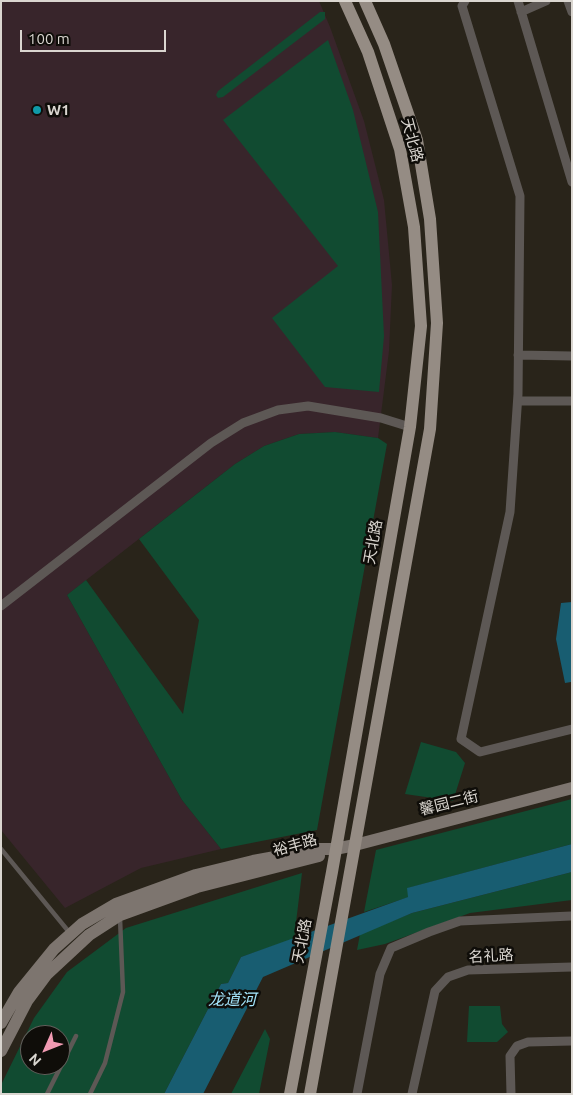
<!DOCTYPE html>
<html>
<head>
<meta charset="utf-8">
<style>
  body { margin:0 }
  #map { position:relative; width:573px; height:1095px; overflow:hidden; background:#29241a; font-family:Ubuntu,sans-serif }
  canvas { display:block }
  .frame { position:absolute; inset:0; border:2px solid #dad6d0; pointer-events:none }
  .north { position:absolute; left:20px; top:1025px; width:50px; height:50px; box-sizing:border-box; background:#0f0d09; border:1px solid #605d59; border-radius:50%; rotate:226deg; font-size:14px; font-weight:700; line-height:20px; text-align:center; color:#dad6d0 }
  .north::after { content:''; display:block; margin:auto; width:18px; height:22px; background:#f19ab2; clip-path:polygon(50% 0,100% 100%,50% 72%,0 100%) }
  .scale { position:absolute; left:20px; top:30px; width:146px; height:22px; box-sizing:border-box; border:2px solid #dad6d0; border-top:0; padding-left:6px; font-size:15px; line-height:18px; white-space:nowrap; color:#dad6d0; -webkit-text-stroke:4px #0f0d09; paint-order:stroke }
</style>
</head>
<body>
<div id="map">
<canvas width="573" height="1095"></canvas>
<div class="frame"></div>
<div class="north">N</div>
<div class="scale">100 m</div>
</div>
<script>
const c = document.querySelector('canvas').getContext('2d');
c.lineJoin = 'round';
function fillPath(path, color) { c.fillStyle = color; c.fill(path, 'evenodd'); }
const shape = rows => new Path2D(rows.map(r => 'M' + r).join(''));
function strokePath(path, color, width, dash) { c.strokeStyle = color; c.lineWidth = width; c.lineCap = dash ? 'butt' : 'round'; c.setLineDash(dash || []); c.stroke(path); }
function write(font, color, halo, rows, align = 'center') {
  c.font = font + ' Ubuntu,"Noto Sans SC",sans-serif'; c.lineWidth = 5; c.setLineDash([]); c.textBaseline = 'middle'; c.strokeStyle = halo; c.fillStyle = color; for (const [text, x, y, turn = 0] of rows) {
    c.save(); c.translate(x, y); c.rotate((+turn || 0) * Math.PI / 180); c.textAlign = isNaN(turn) ? turn : align; if (halo) c.strokeText(text, 0, 0); c.fillText(text, 0, 0); c.restore();
  }
}
const commercial = shape([
  [1,1,319,1,330,27,364,121,384,200,392,285,389,351,378,438,335,432,299,434,264,446,235,464,67,595,182,800,221,849,141,868,65,908,1,830]
]);
const green = shape([
  [320,12,325,12,325,19,223,97,218,98,216,95,218,91],
  [328,40,353,110,378,212,384,336,379,392,325,387,272,318,338,266,223,120],
  [335,432,378,438,387,444,317,830,221,849,182,800,67,595,86,580,183,714,199,620,139,539,235,464,264,446,299,434],
  [421,742,456,752,465,763,453,801,405,794],
  [572,799,572,844,408,888,409,897,364,912,376,850],
  [572,872,572,900,470,913,385,944,357,950,360,934,412,913],
  [302,873,294,939,241,957,228,983,221,984,164,1094,1,1094,1,1085,34,1018,67,972,126,928],
  [30,1035,60,1035,60,1065,30,1065],
  [469,1006,500,1006,502,1024,508,1032,497,1042,467,1042],
  [265,1029,270,1039,259,1094,231,1094]
]);
const water = shape([
  [572,602,572,678,571,682,565,683,556,639,561,603],
  [572,844,572,872,412,913,263,977,203,1094,164,1094,221,984,228,983,241,957,408,897,407,888]
]);
const lane = shape([
  [1,849,69,932],
  [47,1094,76,1036],
  [90,1094,105,1063,123,992,120,918]
]);
const street = shape([
  [465,1,462,6,520,196,518,394,510,512,461,739,480,752,572,729],
  [518,1,572,182],
  [568,1,572,12],
  [521,12,546,1],
  [518,355,572,356],
  [518,401,572,401],
  [1,606,211,443,243,423,278,410,308,406,381,418,410,427],
  [357,1094,380,974,391,948,429,932,460,921,571,916],
  [412,1094,435,991,448,977,468,970,572,967],
  [511,1094,510,1056,517,1046,528,1042,572,1041]
]);
const secondary = shape([
  [1,1023,19,992,54,949,82,924,116,904,196,875,253,861,319,849,335,849,355,845,572,788],
  [1,1051,27,1001,47,974,89,935,120,915,197,887,319,856]
]);
const primary = shape([
  [290,1094,332,872,410,427,421,326,414,227,400,149,368,52,345,1],
  [310,1094,430,429,437,323,430,219,417,140,384,44,365,1]
]);
const markers = [
  [37,110,5,"#0f9aa8"]
];
const poiNames = [
  ["W1",47,110]
];
const streetNames = [
  ["天北路",412,140,75],
  ["天北路",373,542,-80],
  ["馨园二街",449,803,-14],
  ["裕丰路",295,845,-16],
  ["天北路",302,941,-79],
  ["名礼路",491,956,-3]
];
const waterNames = [
  ["龙道河",232,1000]
];
fillPath(commercial, '#38252b');
fillPath(green, '#114b31');
fillPath(water, '#185d71');
strokePath(lane, '#5d5855', 4.5);
strokePath(street, '#5d5855', 9);
strokePath(secondary, '#7d756f', 12);
strokePath(primary, '#958c84', 12);
for (const [x, y, r, color] of markers) { const dot = new Path2D(); dot.arc(x, y, r, 0, 2 * Math.PI); c.fillStyle = color; c.fill(dot); strokePath(dot, '#0f0d09', 2); }
write('bold 15px', '#dad6d0', '#0f0d09', poiNames, 'left');
write('15px', '#dad6d0', '#0f0d09', streetNames);
write('italic 16px', '#a5e7fe', '#0f0d09', waterNames);
</script>
</body>
</html>
